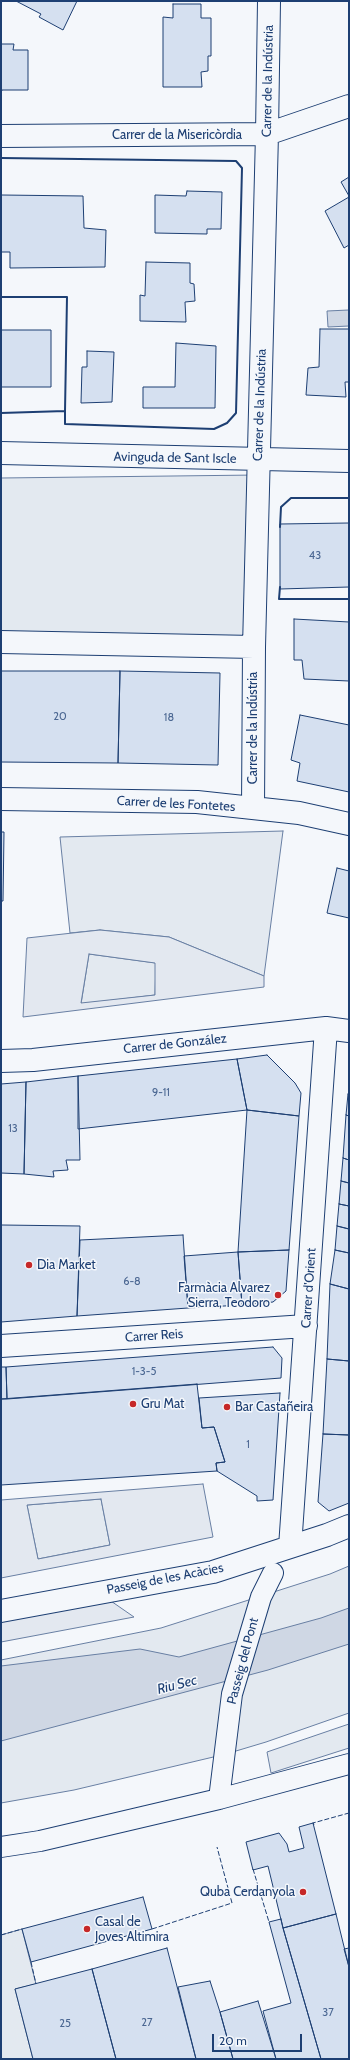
<!DOCTYPE html>
<html>
<head>
<meta charset="utf-8">
<style>
  body { margin:0 }
  #map { position:relative; width:350px; height:2060px; overflow:hidden; background:#f4f7fb; font-family:Cabin,sans-serif }
  canvas { display:block }
  .frame { position:absolute; inset:0; border:2px solid #1d3f73; pointer-events:none }
  .scale { position:absolute; left:212px; top:2034px; width:90px; height:18px; box-sizing:border-box; border:2px solid #1d3f73; border-top:0; padding-left:5px; font-size:12px; line-height:14px; white-space:nowrap; color:#1d3f73; -webkit-text-stroke:3px #f4f7fb; paint-order:stroke }
</style>
</head>
<body>
<div id="map">
<canvas width="350" height="2060"></canvas>
<div class="frame"></div>
<div class="scale">20 m</div>
</div>
<script>
const c = document.querySelector('canvas').getContext('2d');
c.lineJoin = 'round';
function fillPath(path, color) { c.fillStyle = color; c.fill(path, 'evenodd'); }
const shape = rows => new Path2D(rows.map(r => 'M' + r).join(''));
function strokePath(path, color, width, dash) { c.strokeStyle = color; c.lineWidth = width; c.lineCap = dash ? 'butt' : 'round'; c.setLineDash(dash || []); c.stroke(path); }
function write(font, color, halo, rows, align = 'center') {
  c.font = font + ' Cabin,sans-serif'; c.lineWidth = 3; c.setLineDash([]); c.textBaseline = 'middle'; c.strokeStyle = halo; c.fillStyle = color; for (const [text, x, y, turn = 0] of rows) {
    c.save(); c.translate(x, y); c.rotate((+turn || 0) * Math.PI / 180); c.textAlign = isNaN(turn) ? turn : align; if (halo) c.strokeText(text, 0, 0); c.fillText(text, 0, 0); c.restore();
  }
}
const green = shape([
  [258,475,254,647,1,642,1,478,258,475],
  [283,831,264,976,169,937,100,930,70,933,60,837,283,831],
  [89,954,156,963,155,995,81,1004,89,954],
  [101,1499,110,1545,38,1559,27,1505,101,1499],
  [349,1566,349,1713,266,1742,226,1754,74,1790,1,1803,1,1660,161,1628,330,1574,349,1566],
  [349,1724,349,1748,271,1773,267,1752,349,1724],
  [22,1929,36,1984,15,1989,33,2059,1,2059,1,1935,22,1929]
]);
const parking = shape([
  [100,930,169,937,264,976,264,987,23,1017,27,938,100,930],
  [89,954,155,963,155,995,81,1003,89,954],
  [203,1484,213,1537,1,1578,1,1500,203,1484],
  [101,1499,110,1545,38,1559,27,1505,101,1499],
  [108,1599,134,1617,1,1642,1,1619,108,1599]
]);
const water = shape([
  [349,310,349,326,328,327,327,311,349,310],
  [349,1608,349,1644,268,1670,1,1741,1,1666,140,1649,179,1657,321,1618,349,1608]
]);
const building = shape([
  [16,1,77,1,63,30,39,17,41,14,16,1],
  [173,4,201,4,201,18,211,18,211,56,208,56,208,71,201,72,202,87,163,87,163,17,173,18,173,4],
  [1,44,14,44,13,50,28,50,28,90,2,90,1,93,1,44],
  [349,177,349,196,341,182,349,177],
  [187,191,222,192,221,229,207,229,207,234,155,233,155,195,186,196,187,191],
  [1,195,83,196,84,228,106,230,105,267,10,268,10,252,1,252,1,195],
  [349,197,349,245,344,248,325,211,349,197],
  [146,262,190,263,190,283,194,284,195,301,185,302,186,322,140,321,140,295,145,296,146,262],
  [320,329,349,329,349,382,345,382,346,397,306,395,308,368,319,367,320,329],
  [1,330,51,330,51,387,1,387,1,330],
  [176,343,216,346,215,408,143,408,143,387,175,387,176,343],
  [87,351,114,352,112,402,81,403,82,367,87,367,87,351],
  [349,523,349,587,280,589,280,524,349,523],
  [294,619,349,622,349,681,304,679,302,660,294,660,294,619],
  [1,671,120,671,118,763,1,762,1,671],
  [120,671,220,673,218,765,118,763,120,671],
  [300,715,349,725,349,792,297,781,300,763,291,760,300,715],
  [1,832,4,832,3,901,1,901,1,832],
  [337,868,349,871,349,918,327,913,337,868],
  [267,1055,295,1083,301,1093,299,1116,247,1110,237,1059,267,1055],
  [237,1059,247,1110,78,1129,78,1076,237,1059],
  [78,1076,80,1160,66,1160,68,1170,53,1171,54,1177,24,1174,26,1082,78,1076],
  [26,1082,24,1174,1,1173,1,1084,26,1082],
  [348,1094,349,1094,349,1116,346,1115,348,1094],
  [247,1110,299,1116,289,1250,238,1252,247,1110],
  [346,1115,349,1116,349,1160,343,1158,346,1115],
  [343,1158,349,1160,349,1183,341,1181,343,1158],
  [341,1181,349,1183,349,1206,339,1204,341,1181],
  [339,1204,349,1206,349,1229,337,1226,339,1204],
  [1,1225,80,1226,77,1316,1,1322,1,1225],
  [337,1226,349,1229,349,1253,335,1250,337,1226],
  [183,1235,188,1308,77,1316,80,1240,183,1235],
  [289,1250,286,1291,273,1302,242,1305,238,1252,289,1250],
  [335,1250,349,1253,349,1289,330,1284,335,1250],
  [238,1252,242,1305,188,1308,184,1256,238,1252],
  [330,1284,349,1289,349,1361,327,1359,330,1284],
  [273,1347,282,1358,281,1378,7,1399,6,1367,273,1347],
  [327,1359,349,1361,349,1435,323,1434,327,1359],
  [1,1367,6,1367,7,1399,1,1399,1,1367],
  [197,1384,202,1428,214,1427,225,1462,216,1463,217,1471,1,1485,1,1399,197,1384],
  [280,1393,273,1500,257,1501,257,1496,217,1471,216,1463,225,1462,214,1427,202,1428,199,1398,280,1393],
  [323,1434,349,1435,349,1503,329,1511,318,1502,323,1434],
  [313,1823,336,1914,283,1928,268,1866,253,1870,246,1842,279,1833,287,1844,289,1852,304,1848,299,1827,313,1823],
  [143,1897,152,1929,31,1962,22,1929,143,1897],
  [336,1914,349,1967,349,2059,321,2059,283,1928,336,1914],
  [281,1919,283,1928,321,2059,276,2059,263,2011,291,2003,269,1922,281,1919],
  [167,1948,196,2059,116,2059,92,1969,167,1948],
  [349,1948,349,1967,344,1949,349,1948],
  [92,1969,116,2059,33,2059,15,1989,92,1969],
  [210,1981,220,2012,233,2059,196,2059,178,1987,210,1981],
  [258,2001,276,2059,233,2059,220,2012,258,2001]
]);
const pedestrian = shape([
  [219,1799,232,1694,261,1597,273,1573],
  [1,1847,40,1841,219,1799,349,1764]
]);
const minor = shape([
  [1,136,267,134,349,106],
  [1,453,349,461],
  [1,642,254,647],
  [1,799,197,802,299,813,349,824],
  [253,808,254,647,267,134,269,1],
  [1,1061,33,1060,326,1028,349,1031],
  [1,1346,306,1326],
  [290,1547,326,1028],
  [1,1611,213,1572,327,1535,349,1526]
]);
const fence = shape([
  [314,1825,313,1823,349,1813],
  [253,1869,269,1922],
  [152,1929,232,1903,217,1847],
  [1,1935,22,1929],
  [31,1962,36,1984]
]);
const wall = shape([
  [1,158,236,161,242,168,236,413,227,423,214,429,65,424,65,411,1,413],
  [1,297,67,297,65,411],
  [280,527,281,507,291,498,349,498],
  [280,587,279,599,349,599]
]);
const markers = [
  [29,1265,4,"#c62828"],
  [278,1295,4,"#c62828"],
  [133,1404,4,"#c62828"],
  [227,1407,4,"#c62828"],
  [303,1892,4,"#c62828"],
  [87,1929,4,"#c62828"]
];
const numberNames = [
  ["43",315,556],
  ["20",60,717],
  ["18",169,718],
  ["9-11",161,1093],
  ["13",13,1129],
  ["6-8",132,1282],
  ["1-3-5",144,1372],
  ["1",248,1445],
  ["37",328,2013],
  ["27",147,2023],
  ["25",65,2024]
];
const streetNames = [
  ["Carrer de la Indústria",268,81,-89],
  ["Carrer de la Misericòrdia",177,135],
  ["Carrer de la Indústria",260,405,-88],
  ["Avinguda de Sant Iscle",175,458,1],
  ["Carrer de la Indústria",253,728,-90],
  ["Carrer de les Fontetes",176,804,3],
  ["Carrer de González",175,1044,-6],
  ["Carrer d'Orient",309,1288,-86],
  ["Carrer Reis",154,1336,-4],
  ["Passeig de les Acàcies",165,1579,-11],
  ["Passeig del Pont",243,1661,-75]
];
const poiNames = [
  ["Dia Market",37,1265],
  ["Farmàcia Alvarez",270,1288,"right"],
  ["Sierra, Teodoro",270,1303,"right"],
  ["Gru Mat",141,1404],
  ["Bar Castañeira",235,1407],
  ["Quba Cerdanyola",295,1892,"right"],
  ["Casal de",95,1922],
  ["Joves Altimira",95,1937]
];
const waterNames = [
  ["Riu Sec",177,1685,-14]
];
fillPath(green, '#e3e9f0');
strokePath(green, '#687fa3', 1);
fillPath(parking, '#e3e8f0');
strokePath(parking, '#687fa3', 1);
fillPath(water, '#cfd7e4');
strokePath(water, '#687fa3', 1);
fillPath(building, '#d5e0f0');
strokePath(building, '#1d3f73', 1);
strokePath(pedestrian, '#1d3f73', 22);
strokePath(minor, '#1d3f73', 24);
strokePath(pedestrian, '#f4f7fb', 20);
strokePath(minor, '#f4f7fb', 22);
strokePath(fence, '#1d3f73', 1, [5, 2]);
strokePath(wall, '#1d3f73', 2);
for (const [x, y, r, color] of markers) { const dot = new Path2D(); dot.arc(x, y, r, 0, 2 * Math.PI); c.fillStyle = color; c.fill(dot); strokePath(dot, '#f4f7fb', 1.5); }
write('11px', '#4b6792', null, numberNames);
write('13px', '#1d3f73', '#f4f7fb', streetNames);
write('13px', '#1d3f73', '#f4f7fb', poiNames, 'left');
write('italic 14px', '#1d3f73', '#f4f7fb', waterNames);
</script>
</body>
</html>
